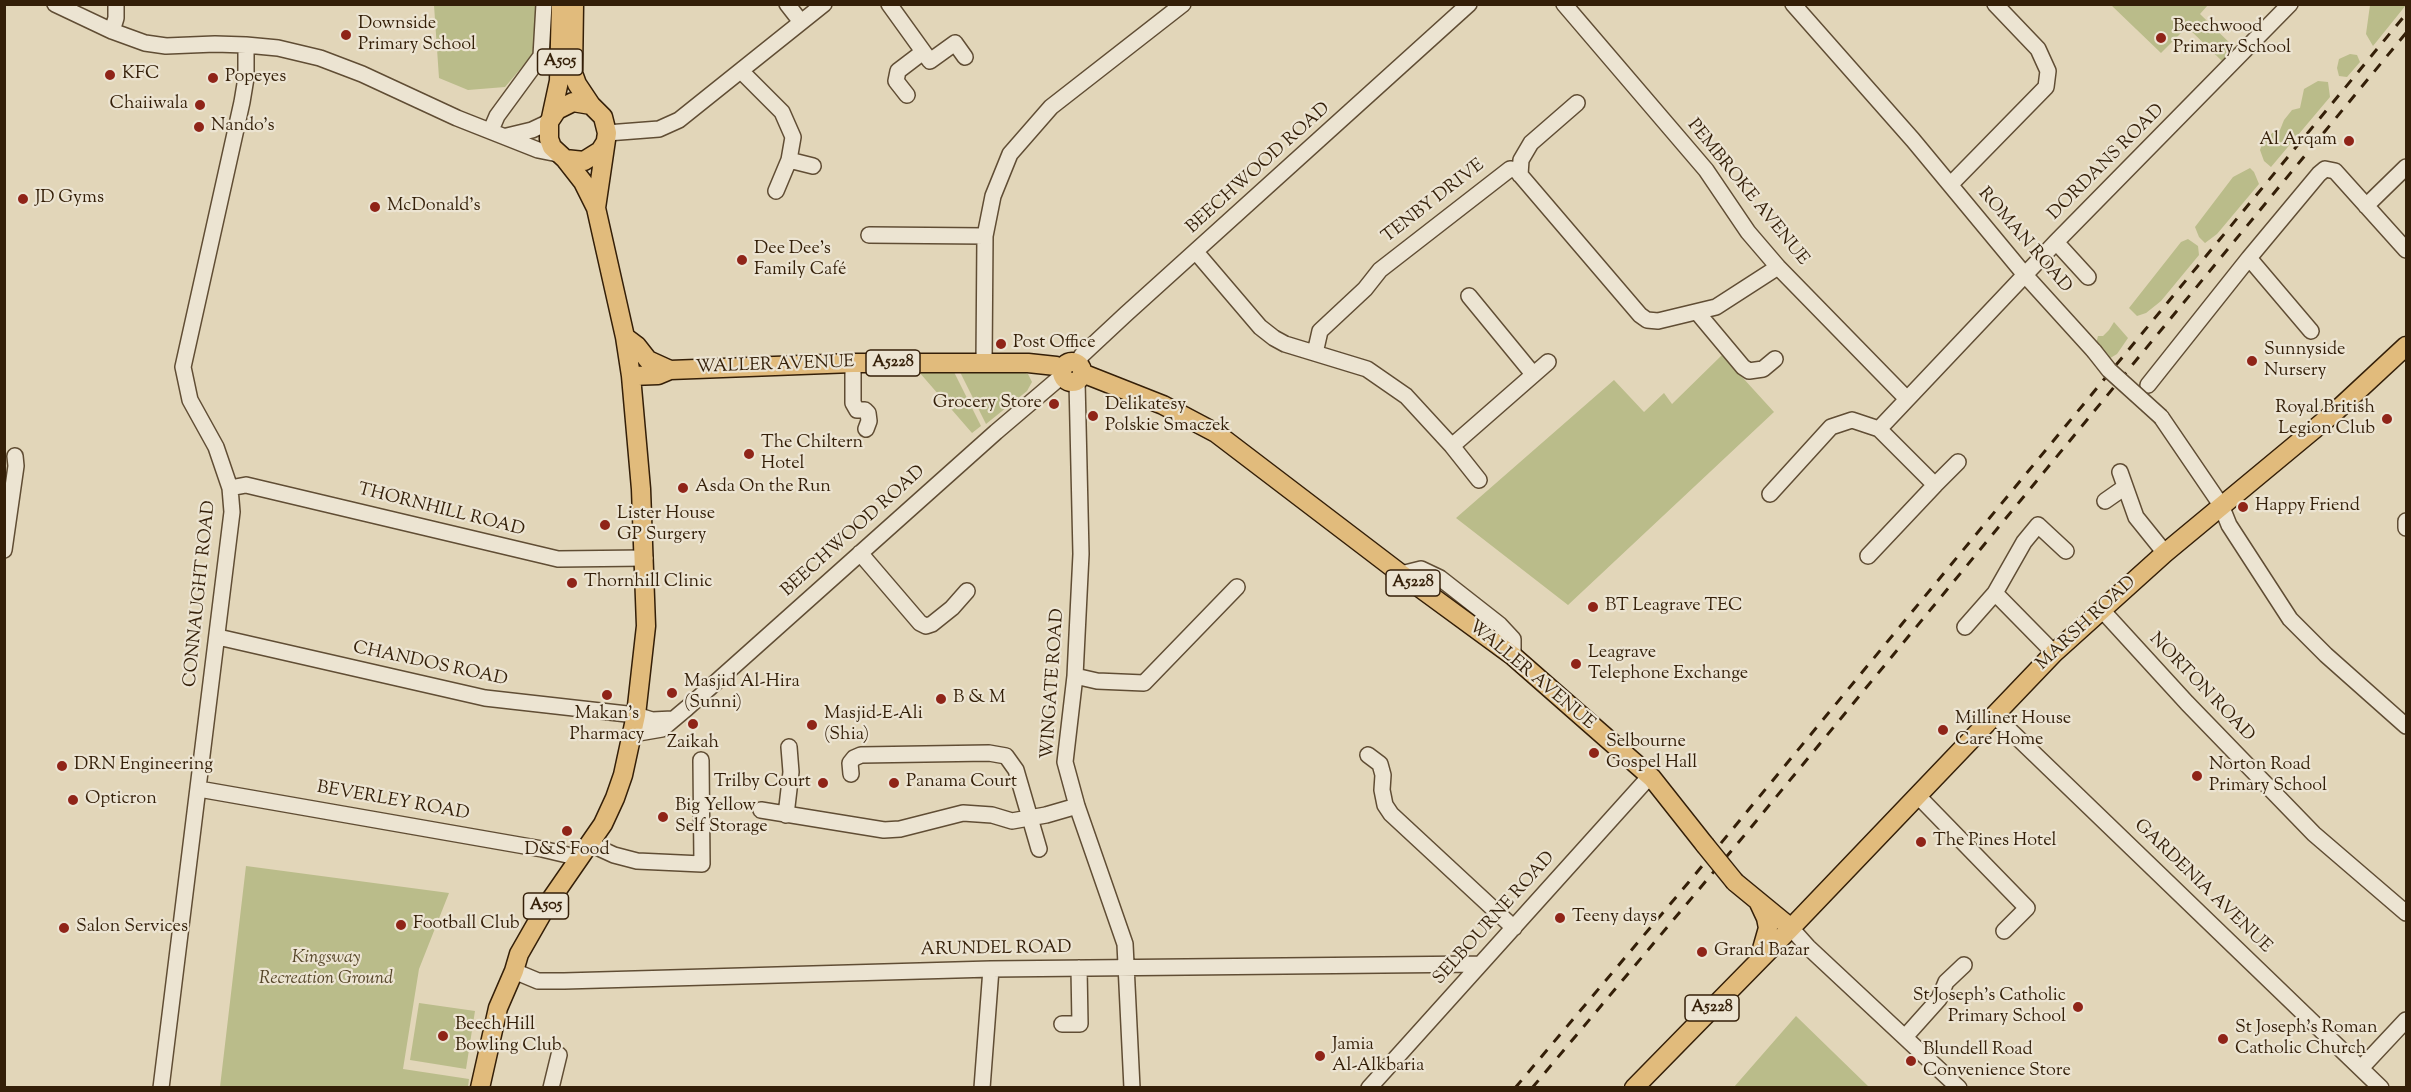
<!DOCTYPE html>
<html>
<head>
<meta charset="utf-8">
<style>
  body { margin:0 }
  #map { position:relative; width:2411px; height:1092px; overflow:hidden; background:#e2d6b9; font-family:"Sorts Mill Goudy",serif }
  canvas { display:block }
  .frame { position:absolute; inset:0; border:6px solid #341f08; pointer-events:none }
</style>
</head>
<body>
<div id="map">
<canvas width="2411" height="1092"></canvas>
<div class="frame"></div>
</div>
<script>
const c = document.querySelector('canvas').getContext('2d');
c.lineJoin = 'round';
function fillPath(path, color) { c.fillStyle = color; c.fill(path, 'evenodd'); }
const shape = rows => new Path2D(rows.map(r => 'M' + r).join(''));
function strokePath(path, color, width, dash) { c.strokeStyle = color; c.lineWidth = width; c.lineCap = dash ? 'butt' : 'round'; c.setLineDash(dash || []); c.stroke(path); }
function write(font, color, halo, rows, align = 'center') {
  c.font = font + ' "Sorts Mill Goudy",serif'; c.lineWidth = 4.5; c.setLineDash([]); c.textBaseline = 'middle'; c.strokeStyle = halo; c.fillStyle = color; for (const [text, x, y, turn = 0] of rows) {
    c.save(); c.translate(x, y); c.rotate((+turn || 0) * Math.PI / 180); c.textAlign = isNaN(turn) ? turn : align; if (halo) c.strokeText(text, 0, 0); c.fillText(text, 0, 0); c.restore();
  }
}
const green = shape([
  [434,5,538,5,536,45,533,54,505,87,468,90,439,78],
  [2111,5,2208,5,2200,14,2236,49,2223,62,2187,27,2161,53],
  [2370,5,2406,5,2373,46,2366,34],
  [2350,54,2357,55,2360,62,2347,77,2339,76,2337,68,2339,59],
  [2318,81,2328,82,2330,97,2271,167,2264,161,2260,150,2262,144,2274,131,2280,130,2284,120,2292,110,2300,108,2304,89],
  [2250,168,2254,172,2259,184,2217,234,2205,243,2199,237,2195,227,2233,177],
  [2188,239,2198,246,2199,255,2161,301,2146,313,2137,316,2129,308,2181,242],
  [2114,322,2128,338,2117,354,2107,360,2097,346,2097,340,2098,336,2103,336,2109,330],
  [1722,355,1774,412,1568,605,1456,518,1614,380,1644,412,1664,393,1672,404],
  [919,372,954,372,981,426,972,433],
  [960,372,1024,372,1028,374,1032,382,1027,391,986,424],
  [246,866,449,893,419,969,403,1069,469,1079,468,1087,220,1087],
  [419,1003,475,1011,466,1069,410,1060],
  [1796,1016,1869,1087,1734,1087]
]);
const minor = shape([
  [55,4,112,31,145,43,166,46,215,44,246,45,278,48,320,58,362,74,457,118,538,150,558,154],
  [787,4,801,22],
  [889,4,930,61,955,43,965,57],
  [1564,4,1706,170,1748,232,1778,267,1907,399],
  [1793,4,1913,140,2025,275,2094,351],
  [112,31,116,18,116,4],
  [741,71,782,112,793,137,789,160,776,191],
  [907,95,896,81,898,71,923,52],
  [491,130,497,116,541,56,544,4],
  [607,133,659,129,679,120,824,4],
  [507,136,532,130,549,122],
  [789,160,813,166],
  [1520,175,1521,160,1531,143,1577,103],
  [1951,184,2046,87,2048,71,2038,49,1995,4],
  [2366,206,2406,167],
  [869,235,985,236],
  [2056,242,2088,277],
  [1196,252,1260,327,1274,338,1285,344,1367,369,1406,396,1452,446,1479,480],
  [2249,258,2311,331],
  [1469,296,1533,374],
  [1697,312,1743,367,1749,371,1763,369,1775,359],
  [1315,353,1320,331,1365,289,1380,270,1510,169,1516,170,1640,315,1647,320,1658,321,1716,307,1778,267],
  [853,363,853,403,857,410,865,410,868,413,869,421,866,429],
  [984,363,985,236,993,196,1010,154,1051,107,1183,4],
  [1077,363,1082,355,1126,314,1469,4],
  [1077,381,1081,554,1075,676,1065,762,1077,806,1125,944,1132,1088],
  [2148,385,2249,258,2319,174,2325,169,2335,171,2406,250],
  [2161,417,2221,505,2229,525,2290,619,2326,655,2406,726],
  [1879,429,2056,242,2290,4],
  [1452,446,1548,362],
  [2120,472,2136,517,2165,553],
  [230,488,246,485,558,559,645,558],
  [1770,494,1831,427,1852,420,1879,429,1935,485,1958,462],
  [2105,501,2125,487],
  [2406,521,2406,528],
  [4,550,16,466,15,456],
  [860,553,920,623,926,626,932,624,952,608,967,591],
  [1868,556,1935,485],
  [1401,574,1421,569,1440,578,1500,625,1513,639,1513,656],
  [1995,593,2054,653],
  [2101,609,2187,703,2314,834,2406,913],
  [1965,627,1995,593,2024,542,2038,525,2066,551],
  [218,637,485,698,636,715,652,720,673,719],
  [1075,676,1097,681,1144,683,1237,587],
  [1995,716,2381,1088],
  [633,734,662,729,687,708,996,432,1063,375],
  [1368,755,1380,764,1383,775,1382,790,1385,805,1391,814,1514,928],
  [851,774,850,763,854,758,861,755,989,753,1006,756,1016,770,1039,849],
  [199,789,542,849,580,858],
  [1918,796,2027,908,2004,931],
  [761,810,884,830,900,829,963,813,992,815,1012,821,1046,815,1077,806],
  [786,815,791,772,789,747],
  [590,844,614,855,637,861,702,864,701,760],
  [1791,928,1808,947,1959,1088],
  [514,971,538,981,564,981,991,969,1480,964],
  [1062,1024,1080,1024,1079,968],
  [1905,1037,1939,999,1946,982,1964,965],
  [2361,1068,2406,1020],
  [161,1088,232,512,230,488,216,447,190,400,183,367,242,102,246,78,246,45],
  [551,1088,559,1055],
  [982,1088,991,969],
  [1369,1088,1650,776]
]);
const major = shape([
  [574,4,573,73,577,84,591,105],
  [551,118,559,81,561,4],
  [596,208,607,133,603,117,591,105,573,102,557,110,549,122,549,139,552,147,565,159,584,161,600,151,605,143],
  [625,337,637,346,648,360,670,370],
  '1062 372a10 10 0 1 1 20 0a10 10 0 1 1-20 0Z',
  [1082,373,1163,405,1216,433,1401,574,1513,656,1652,778,1705,845],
  [631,376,658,375,670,370,853,363,1028,363,1056,366,1063,369],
  [1735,882,1791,928],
  [1759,903,1766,918,1768,928,1760,956],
  [480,1088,498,1008,514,971,519,954,547,905,603,824,615,798,623,775,636,715,646,626,641,489,631,376,625,337,596,208,583,182,565,159],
  [1634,1088,1791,928,2054,653,2165,553,2335,412,2406,346]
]);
const rail = shape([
  [1515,1088,1688,883,2406,14],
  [1532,1088,1748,831,2406,33]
]);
const minorBridge = shape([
  [2094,351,2109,370,2161,417]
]);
const majorBridge = shape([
  [1705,845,1735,882]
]);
const markers = [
  [346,35,6,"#8f2418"],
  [2161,38,6,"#8f2418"],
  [110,75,6,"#8f2418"],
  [213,78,6,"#8f2418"],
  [200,105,6,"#8f2418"],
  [199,127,6,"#8f2418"],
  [2349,141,6,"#8f2418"],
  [23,199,6,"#8f2418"],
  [375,207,6,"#8f2418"],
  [742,260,6,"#8f2418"],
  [1001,344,6,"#8f2418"],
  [2252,361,6,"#8f2418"],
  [1054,404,6,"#8f2418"],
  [1093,416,6,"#8f2418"],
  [2387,419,6,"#8f2418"],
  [749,454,6,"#8f2418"],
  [683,488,6,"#8f2418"],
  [2243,507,6,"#8f2418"],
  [605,525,6,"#8f2418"],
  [572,583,6,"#8f2418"],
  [1593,607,6,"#8f2418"],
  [1576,664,6,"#8f2418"],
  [672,693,6,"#8f2418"],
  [607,695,6,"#8f2418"],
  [941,699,6,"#8f2418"],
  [693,724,6,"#8f2418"],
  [812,725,6,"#8f2418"],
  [1943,730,6,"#8f2418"],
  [1594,753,6,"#8f2418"],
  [62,766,6,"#8f2418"],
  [2197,776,6,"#8f2418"],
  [823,783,6,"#8f2418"],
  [894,783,6,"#8f2418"],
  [73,800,6,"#8f2418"],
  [663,817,6,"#8f2418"],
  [567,831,6,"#8f2418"],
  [1921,842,6,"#8f2418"],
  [1560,918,6,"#8f2418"],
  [401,925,6,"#8f2418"],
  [64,928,6,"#8f2418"],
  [1702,952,6,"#8f2418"],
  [2078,1007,6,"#8f2418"],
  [443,1036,6,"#8f2418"],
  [2223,1039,6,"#8f2418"],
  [1320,1056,6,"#8f2418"],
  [1911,1061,6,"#8f2418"]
];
const shields = [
  [560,62,45],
  [893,363,54],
  [1413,583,54],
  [546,906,45],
  [1712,1008,54]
];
const shieldNames = [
  ["A505",560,62],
  ["A5228",893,363],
  ["A5228",1413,583],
  ["A505",546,906],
  ["A5228",1712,1008]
];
const poiNames = [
  ["Downside",358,25],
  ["Primary School",358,46],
  ["Beechwood",2173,28],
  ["Primary School",2173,49],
  ["KFC",122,75],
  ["Popeyes",225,78],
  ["Chaiiwala",188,105,"right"],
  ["Nando's",211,127],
  ["Al Arqam",2337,141,"right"],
  ["JD Gyms",35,199],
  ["McDonald's",387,207],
  ["Dee Dee's",754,250],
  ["Family Café",754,271],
  ["Post Office",1013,344],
  ["Sunnyside",2264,351],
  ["Nursery",2264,372],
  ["Grocery Store",1042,404,"right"],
  ["Delikatesy",1105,406],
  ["Polskie Smaczek",1105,427],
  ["Royal British",2375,409,"right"],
  ["Legion Club",2375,430,"right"],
  ["The Chiltern",761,444],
  ["Hotel",761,465],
  ["Asda On the Run",695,488],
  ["Happy Friend",2255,507],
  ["Lister House",617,515],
  ["GP Surgery",617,536],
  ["Thornhill Clinic",584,583],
  ["BT Leagrave TEC",1605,607],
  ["Leagrave",1588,654],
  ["Telephone Exchange",1588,675],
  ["Masjid Al-Hira",684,683],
  ["(Sunni)",684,704],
  ["B & M",953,699],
  ["Makan's",607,715,"center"],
  ["Pharmacy",607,736,"center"],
  ["Masjid-E-Ali",824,715],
  ["(Shia)",824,736],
  ["Milliner House",1955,720],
  ["Care Home",1955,741],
  ["Selbourne",1606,743],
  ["Gospel Hall",1606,764],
  ["Zaikah",693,744,"center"],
  ["DRN Engineering",74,766],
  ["Norton Road",2209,766],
  ["Primary School",2209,787],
  ["Trilby Court",811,783,"right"],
  ["Panama Court",906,783],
  ["Opticron",85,800],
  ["Big Yellow",675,807],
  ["Self Storage",675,828],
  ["The Pines Hotel",1933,842],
  ["D&S Food",567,851,"center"],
  ["Teeny days",1572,918],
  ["Football Club",413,925],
  ["Salon Services",76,928],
  ["Grand Bazar",1714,952],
  ["St Joseph's Catholic",2066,997,"right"],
  ["Primary School",2066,1018,"right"],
  ["Beech Hill",455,1026],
  ["Bowling Club",455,1047],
  ["St Joseph's Roman",2235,1029],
  ["Catholic Church",2235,1050],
  ["Jamia",1332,1046],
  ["Al-Alkbaria",1332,1067],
  ["Blundell Road",1923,1051],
  ["Convenience Store",1923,1072]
];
const streetNames = [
  ["DORDANS ROAD",2107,163,-45],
  ["BEECHWOOD ROAD",1259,169,-42],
  ["PEMBROKE AVENUE",1747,193,51],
  ["TENBY DRIVE",1434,202,-38],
  ["ROMAN ROAD",2024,241,49],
  ["WALLER AVENUE",775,366,-2],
  ["THORNHILL ROAD",441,511,14],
  ["BEECHWOOD ROAD",854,532,-42],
  ["CONNAUGHT ROAD",201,594,-84],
  ["MARSH ROAD",2087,624,-43],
  ["CHANDOS ROAD",430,665,12],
  ["WALLER AVENUE",1531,676,40],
  ["WINGATE ROAD",1054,684,-86],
  ["NORTON ROAD",2201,688,46],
  ["BEVERLEY ROAD",393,802,10],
  ["GARDENIA AVENUE",2202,887,44],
  ["SELBOURNE ROAD",1495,919,-48],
  ["ARUNDEL ROAD",996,950,-1]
];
const parkNames = [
  ["Kingsway",326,959],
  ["Recreation Ground",326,980]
];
fillPath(green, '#babc8a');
strokePath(minor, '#604d34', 18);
strokePath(major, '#341f08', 21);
strokePath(minor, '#ece4d2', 15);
strokePath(major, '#e1bb7c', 18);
strokePath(rail, '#341f08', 3, [10, 10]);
strokePath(minorBridge, '#604d34', 18, []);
strokePath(majorBridge, '#341f08', 21, []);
strokePath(minorBridge, '#ece4d2', 15);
strokePath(majorBridge, '#e1bb7c', 18);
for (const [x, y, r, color] of markers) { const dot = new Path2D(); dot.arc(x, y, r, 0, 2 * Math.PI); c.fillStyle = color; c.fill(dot); strokePath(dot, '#ece4d2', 2); }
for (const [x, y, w] of shields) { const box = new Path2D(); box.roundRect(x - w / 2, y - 13, w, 26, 4.5); c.fillStyle = '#ece4d2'; c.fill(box); strokePath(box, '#341f08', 1.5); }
write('bold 16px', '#341f08', null, shieldNames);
write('18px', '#341f08', '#ece4d2', poiNames, 'left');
write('18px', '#341f08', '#ece4d2', streetNames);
write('italic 18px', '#564628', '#ece4d2', parkNames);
</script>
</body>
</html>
